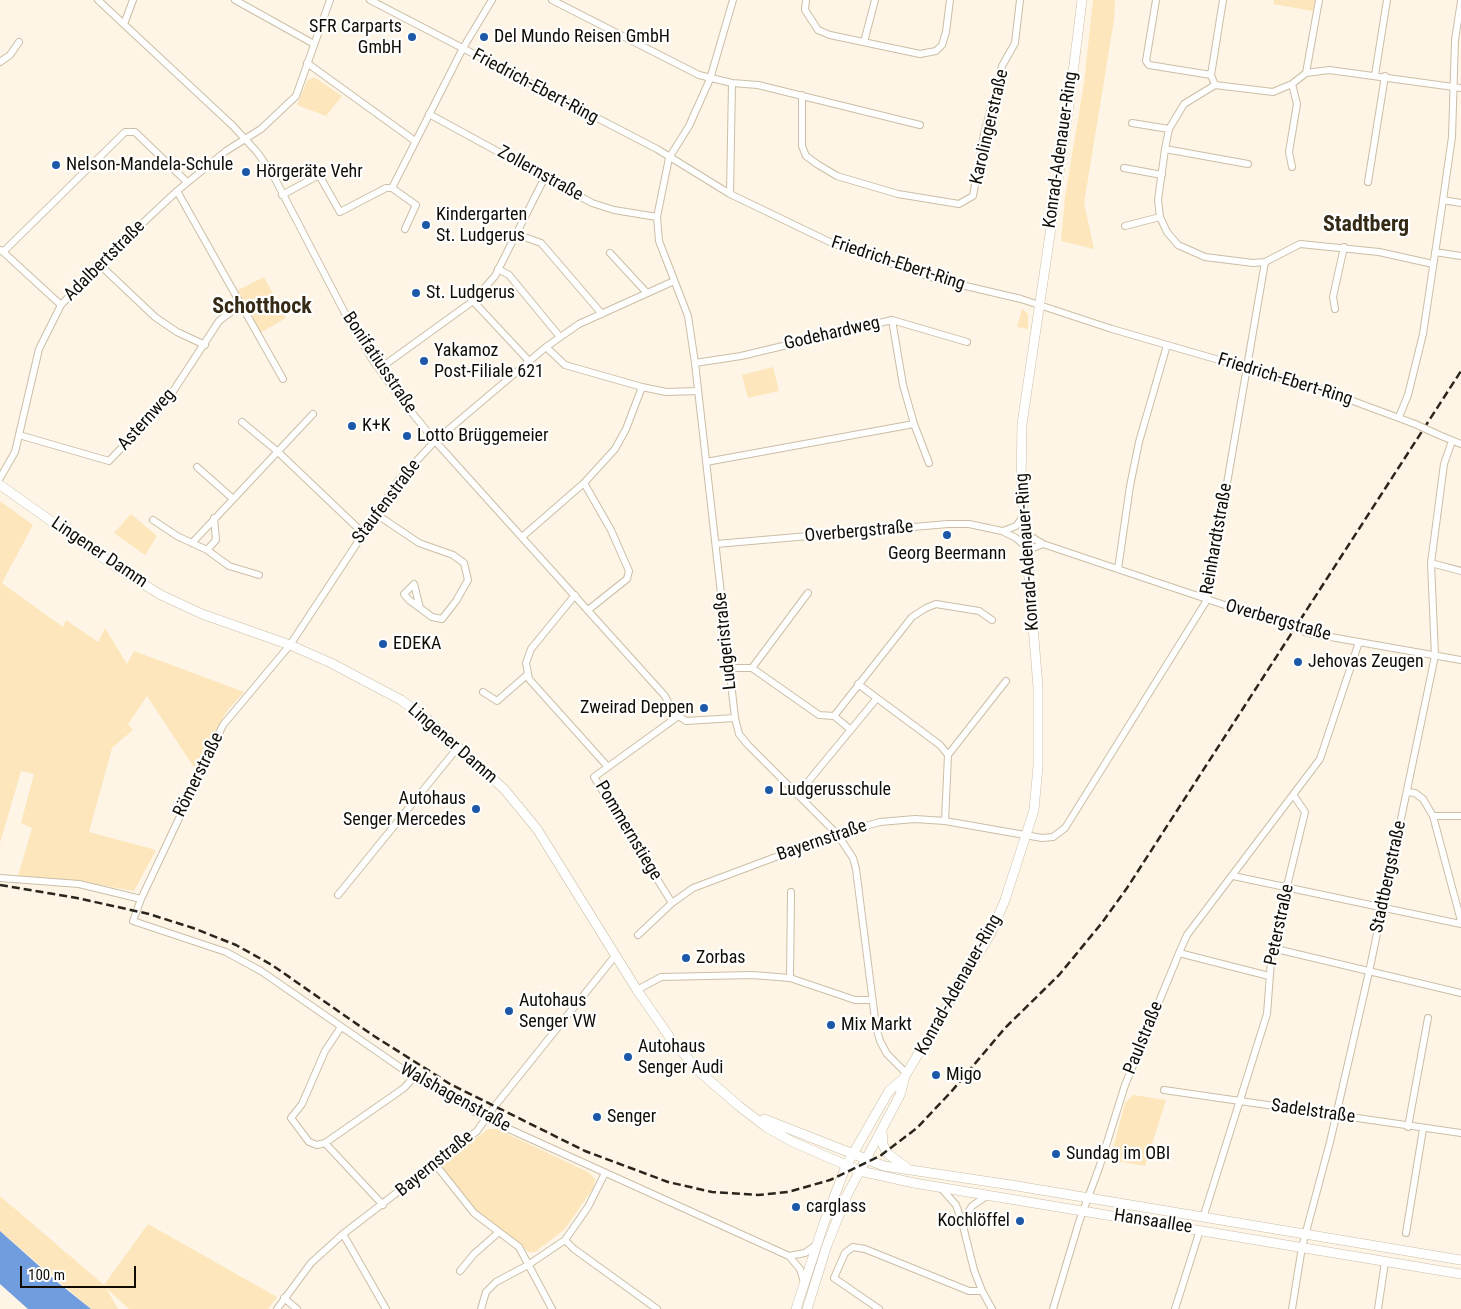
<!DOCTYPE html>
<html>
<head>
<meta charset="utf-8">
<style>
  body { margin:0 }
  #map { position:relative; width:1461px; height:1309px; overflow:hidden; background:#fef5e6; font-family:"Roboto Condensed",sans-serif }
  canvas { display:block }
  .scale { position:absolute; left:20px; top:1266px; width:116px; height:22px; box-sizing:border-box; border:2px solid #110d05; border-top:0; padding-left:6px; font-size:15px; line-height:18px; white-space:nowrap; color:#110d05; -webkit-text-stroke:4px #fff; paint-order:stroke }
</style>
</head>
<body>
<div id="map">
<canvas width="1461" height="1309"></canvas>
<div class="scale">100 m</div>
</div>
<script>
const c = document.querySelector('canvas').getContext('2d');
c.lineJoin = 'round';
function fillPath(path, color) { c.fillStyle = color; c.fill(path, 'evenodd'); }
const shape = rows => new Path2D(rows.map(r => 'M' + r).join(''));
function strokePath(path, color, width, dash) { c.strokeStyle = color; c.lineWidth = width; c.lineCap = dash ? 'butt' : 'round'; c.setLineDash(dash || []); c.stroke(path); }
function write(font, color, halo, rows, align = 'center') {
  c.font = font + ' "Roboto Condensed",sans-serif'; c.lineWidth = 4.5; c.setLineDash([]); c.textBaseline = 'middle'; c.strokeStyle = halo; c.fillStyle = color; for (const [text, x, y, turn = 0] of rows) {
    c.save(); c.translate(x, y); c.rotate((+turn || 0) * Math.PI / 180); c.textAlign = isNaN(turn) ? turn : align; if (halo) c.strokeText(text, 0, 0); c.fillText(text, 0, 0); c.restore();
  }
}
const green = shape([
  [1093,0,1115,0,1114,20,1084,203,1094,249,1061,241,1065,197,1084,83],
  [1274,0,1315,0,1313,11,1273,4],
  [314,77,342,96,326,116,297,105,307,81],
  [264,277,286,318,260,333,241,303,241,297,238,290],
  [1022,309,1028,314,1028,329,1017,327],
  [773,367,779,391,748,398,742,375],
  [0,501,33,525,2,583,63,627,66,620,98,642,105,628,127,664,134,651,244,692,226,712,197,772,147,696,128,724,133,730,112,748,89,832,156,850,134,891,78,881,18,876,32,828,21,823,34,774,21,771,0,843],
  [131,514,157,536,145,555,114,533],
  [1133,1095,1166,1100,1145,1166,1110,1160,1125,1103],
  [488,1129,497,1129,588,1172,595,1179,593,1188,565,1229,535,1252,528,1252,522,1245,477,1212,440,1167],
  [0,1196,104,1285,148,1224,277,1297,268,1309,129,1309,106,1288,118,1309,91,1309,0,1231]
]);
const water = shape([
  [0,1231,56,1281,91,1309,28,1309,0,1284]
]);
const street = shape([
  [98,0,233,126,257,152,273,175,348,319,372,359,400,398,435,441,665,696,673,712,686,721,735,718],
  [235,0,314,44],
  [370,0,657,149,730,194,834,244,936,279,1021,299,1112,329,1326,391,1415,424],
  [552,0,699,75,732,83,758,85,920,125],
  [733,0,710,79,689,126,669,158,657,217,659,241,688,316,695,363,735,718,739,734,748,745,837,834,853,858,856,869,876,1027,880,1041,887,1054,907,1074],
  [806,0,805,10,818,30,830,35,920,54,936,51,942,45,946,32,950,0],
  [1156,0,1146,61,1149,65,1211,75],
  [124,24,133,0],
  [864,42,875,0],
  [0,62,10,55,19,42],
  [307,63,415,141],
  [1306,73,1319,0],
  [1375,75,1387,0],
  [1215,85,1211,75,1223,0],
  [802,95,802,146,806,156,817,164,837,176,898,194,959,204,973,196,984,134,1002,66,1015,43,1020,0],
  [429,114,592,203,614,210,657,217],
  [1132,123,1169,129],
  [1165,149,1248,164],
  [1292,167,1289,152,1297,104,1292,84],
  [1124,168,1162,175],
  [1368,182,1385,76],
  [392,188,416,205,405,229],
  [177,191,283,379],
  [730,194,732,83],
  [282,195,319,175,340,212,386,188,392,188,463,48,492,0],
  [1443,200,1461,203],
  [1125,226,1160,217],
  [516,234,541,243,602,314],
  [1,250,61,305],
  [3,252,125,132,135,132,187,182],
  [1435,252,1461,256],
  [610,253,647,293],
  [99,264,155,317,177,332,205,345],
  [1433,264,1379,252,1300,244,1265,262,1253,263,1205,257,1178,245,1167,232,1160,217,1158,200,1165,149,1169,129,1184,104,1215,85,1273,92,1292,84,1306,73,1329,70,1461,88],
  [498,269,509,275,560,337],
  [674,281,579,324,546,347,435,441,398,481,290,645,223,725,141,899,133,921,226,952,261,971,414,1077,487,1119,789,1256,800,1269,804,1282],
  [473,301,529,361],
  [1335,309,1333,297,1344,247],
  [892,320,903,385,914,424,929,463],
  [546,347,565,365,642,387,666,392,698,391],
  [695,363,741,356,892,320,967,342],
  [379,369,473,301,495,276,545,177],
  [1399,417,1408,395,1423,334,1443,200,1452,137,1455,40,1461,1],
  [242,422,277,451,363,533],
  [19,435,109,461,168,399,219,321,240,305],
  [1439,435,1461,444],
  [706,462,914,424],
  [197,467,232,498],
  [0,478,15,452,39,349,61,305,99,264,177,191,226,151,261,129,296,96,330,0],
  [584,483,611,530,629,571,627,579,588,610],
  [376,514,419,543,453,555,464,563,468,580,456,601,442,619,432,617,420,608,409,600,404,594,414,584,420,608],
  [153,520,177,536,207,550,229,566,259,575],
  [1003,531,1016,526,1023,517],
  [1025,533,1043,544,1308,633,1461,660],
  [522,537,584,483,615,449,626,429,642,387],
  [192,543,313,414],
  [716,544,948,524,969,524,1002,531,1016,538,1025,546],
  [207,550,216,540,214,518],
  [1027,556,1033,548,1043,544],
  [1431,563,1461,571],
  [1118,569,1130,486,1139,442,1167,345],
  [575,595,531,649,526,663,529,679,608,767,594,777,672,903],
  [729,668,752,668,819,715,834,716,851,730],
  [752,668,808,593],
  [858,684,940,745,948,755,945,821],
  [483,692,497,701,528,674],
  [834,716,912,617,926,608,936,604,979,611,992,620],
  [948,755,1006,681],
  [608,767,677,717],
  [1407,792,1415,793,1423,799,1433,816,1461,921],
  [797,795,877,698],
  [1433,816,1461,816],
  [1233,876,1461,924],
  [0,878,79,884,141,899],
  [338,895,459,746],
  [638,935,672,903,693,888,837,834,880,822,915,819,945,821,1042,838,1053,837,1065,828,1207,600,1265,262],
  [1272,948,1461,993],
  [1179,953,1269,976],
  [790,978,791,892],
  [637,990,661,977,752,975,790,978,855,1000,871,1000],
  [341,1027,325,1051,302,1104,291,1118,309,1142,317,1145,325,1143,383,1205],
  [1164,1090,1461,1133],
  [1408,1127,1428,1018],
  [325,1143,404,1088,414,1077],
  [435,1164,474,1213,519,1247,552,1309],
  [941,1188,956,1205,962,1222,974,1270,982,1291,992,1309],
  [1203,1218,1267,1014,1272,948,1305,812,1294,796],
  [962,1222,972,1206,988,1195],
  [1406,1233,1423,1129],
  [343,1234,386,1309],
  [565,1240,574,1249,657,1309],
  [789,1256,805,1253,816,1245],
  [460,1271,474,1254,499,1232],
  [284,1298,297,1309],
  [277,1309,311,1263,343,1234,477,1131,494,1107,615,956],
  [481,1309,486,1292,496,1282,528,1265,565,1240,588,1207,605,1173],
  [879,1309,834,1278,845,1253,853,1247,865,1249,969,1291,982,1291],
  [1053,1309,1079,1222,1099,1168,1125,1085,1179,953,1187,935,1320,759,1359,642],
  [1175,1309,1200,1230],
  [1292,1309,1302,1247,1330,1142,1369,972,1435,656,1431,563,1444,464,1452,441],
  [1378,1309,1385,1262]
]);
const secondary = shape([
  [0,485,116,567,161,595,202,614,290,645,331,663,401,700,427,719,504,789,537,829,637,990,673,1042,702,1074,739,1106,766,1127,793,1142,860,1171,914,1183,1461,1274],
  [764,1119,884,1166,1011,1185,1461,1260],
  [882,1131,883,1145,888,1154,906,1167],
  [796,1309,824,1223,846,1166,889,1091,905,1077],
  [807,1309,827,1245,847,1195,900,1095,905,1076,991,933,1005,900,1034,810,1038,766,1038,687,1021,481,1022,424,1069,105,1082,0]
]);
const rail = shape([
  [0,885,77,898,149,914,193,928,236,945,272,965,374,1036,450,1084,585,1151,668,1182,712,1192,758,1195,788,1192,830,1180,880,1156,917,1128,951,1092,1005,1028,1059,975,1101,924,1127,888,1461,371]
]);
const streetBridge = shape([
  [1415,424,1439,435]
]);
const markers = [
  [412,37,5,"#1c57a8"],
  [484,37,5,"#1c57a8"],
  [56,165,5,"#1c57a8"],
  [246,172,5,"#1c57a8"],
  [426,225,5,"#1c57a8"],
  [416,293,5,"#1c57a8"],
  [424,361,5,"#1c57a8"],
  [352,426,5,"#1c57a8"],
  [407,436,5,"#1c57a8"],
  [947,535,5,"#1c57a8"],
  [383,644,5,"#1c57a8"],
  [1298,662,5,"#1c57a8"],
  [704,708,5,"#1c57a8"],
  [769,790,5,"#1c57a8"],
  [476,809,5,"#1c57a8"],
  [686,958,5,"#1c57a8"],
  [509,1011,5,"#1c57a8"],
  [831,1025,5,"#1c57a8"],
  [628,1057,5,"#1c57a8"],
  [936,1075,5,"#1c57a8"],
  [597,1117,5,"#1c57a8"],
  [1056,1154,5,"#1c57a8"],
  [796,1207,5,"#1c57a8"],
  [1020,1221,5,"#1c57a8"]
];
const poiNames = [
  ["SFR Carparts",402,27,"right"],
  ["GmbH",402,48,"right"],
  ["Del Mundo Reisen GmbH",494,37],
  ["Nelson-Mandela-Schule",66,165],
  ["Hörgeräte Vehr",256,172],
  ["Kindergarten",436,215],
  ["St. Ludgerus",436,236],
  ["St. Ludgerus",426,293],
  ["Yakamoz",434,351],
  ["Post-Filiale 621",434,372],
  ["K+K",362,426],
  ["Lotto Brüggemeier",417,436],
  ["Georg Beermann",947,554,"center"],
  ["EDEKA",393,644],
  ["Jehovas Zeugen",1308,662],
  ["Zweirad Deppen",694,708,"right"],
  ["Ludgerusschule",779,790],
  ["Autohaus",466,799,"right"],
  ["Senger Mercedes",466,820,"right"],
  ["Zorbas",696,958],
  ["Autohaus",519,1001],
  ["Senger VW",519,1022],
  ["Mix Markt",841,1025],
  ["Autohaus",638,1047],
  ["Senger Audi",638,1068],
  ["Migo",946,1075],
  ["Senger",607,1117],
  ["Sundag im OBI",1066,1154],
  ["carglass",806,1207],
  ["Kochlöffel",1010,1221,"right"]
];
const streetNames = [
  ["Friedrich-Ebert-Ring",535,87,28],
  ["Karolingerstraße",990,127,-77],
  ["Konrad-Adenauer-Ring",1061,150,-82],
  ["Zollernstraße",540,174,29],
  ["Adalbertstraße",105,261,-45],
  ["Friedrich-Ebert-Ring",898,264,18],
  ["Godehardweg",832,334,-13],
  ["Bonifatiusstraße",379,363,56],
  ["Friedrich-Ebert-Ring",1285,380,17],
  ["Asternweg",147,420,-48],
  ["Staufenstraße",387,502,-53],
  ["Overbergstraße",859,532,-5],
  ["Reinhardtstraße",1217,539,-80],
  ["Konrad-Adenauer-Ring",1028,552,-94],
  ["Lingener Damm",99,553,34],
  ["Overbergstraße",1278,621,16],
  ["Ludgeristraße",726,641,-96],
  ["Lingener Damm",452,744,41],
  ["Römerstraße",199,775,-64],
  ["Pommernstiege",628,831,59],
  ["Bayernstraße",822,841,-19],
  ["Stadtbergstraße",1389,877,-78],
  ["Peterstraße",1280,925,-78],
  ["Konrad-Adenauer-Ring",959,985,-61],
  ["Paulstraße",1144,1038,-68],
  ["Walshagenstraße",455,1098,29],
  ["Sadelstraße",1313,1112,8],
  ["Bayernstraße",435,1164,-39],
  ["Hansaallee",1153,1222,9]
];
const districtNames = [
  ["Stadtberg",1366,225],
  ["Schotthock",262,307]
];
fillPath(green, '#fde6bb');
fillPath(water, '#709dde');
strokePath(street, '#ccbea6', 8);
strokePath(secondary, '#ccbea6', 10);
strokePath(street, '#fff', 6);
strokePath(secondary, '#fff', 9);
strokePath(rail, '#2a261d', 2.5, [8, 4]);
strokePath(streetBridge, '#ccbea6', 8, []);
strokePath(streetBridge, '#fff', 6);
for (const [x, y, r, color] of markers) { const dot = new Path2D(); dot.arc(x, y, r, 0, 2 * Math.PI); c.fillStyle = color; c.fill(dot); strokePath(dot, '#fff', 2); }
write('18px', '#110d05', '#fff', poiNames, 'left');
write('18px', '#110d05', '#fff', streetNames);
write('bold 22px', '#352a16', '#fff', districtNames);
</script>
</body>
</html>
